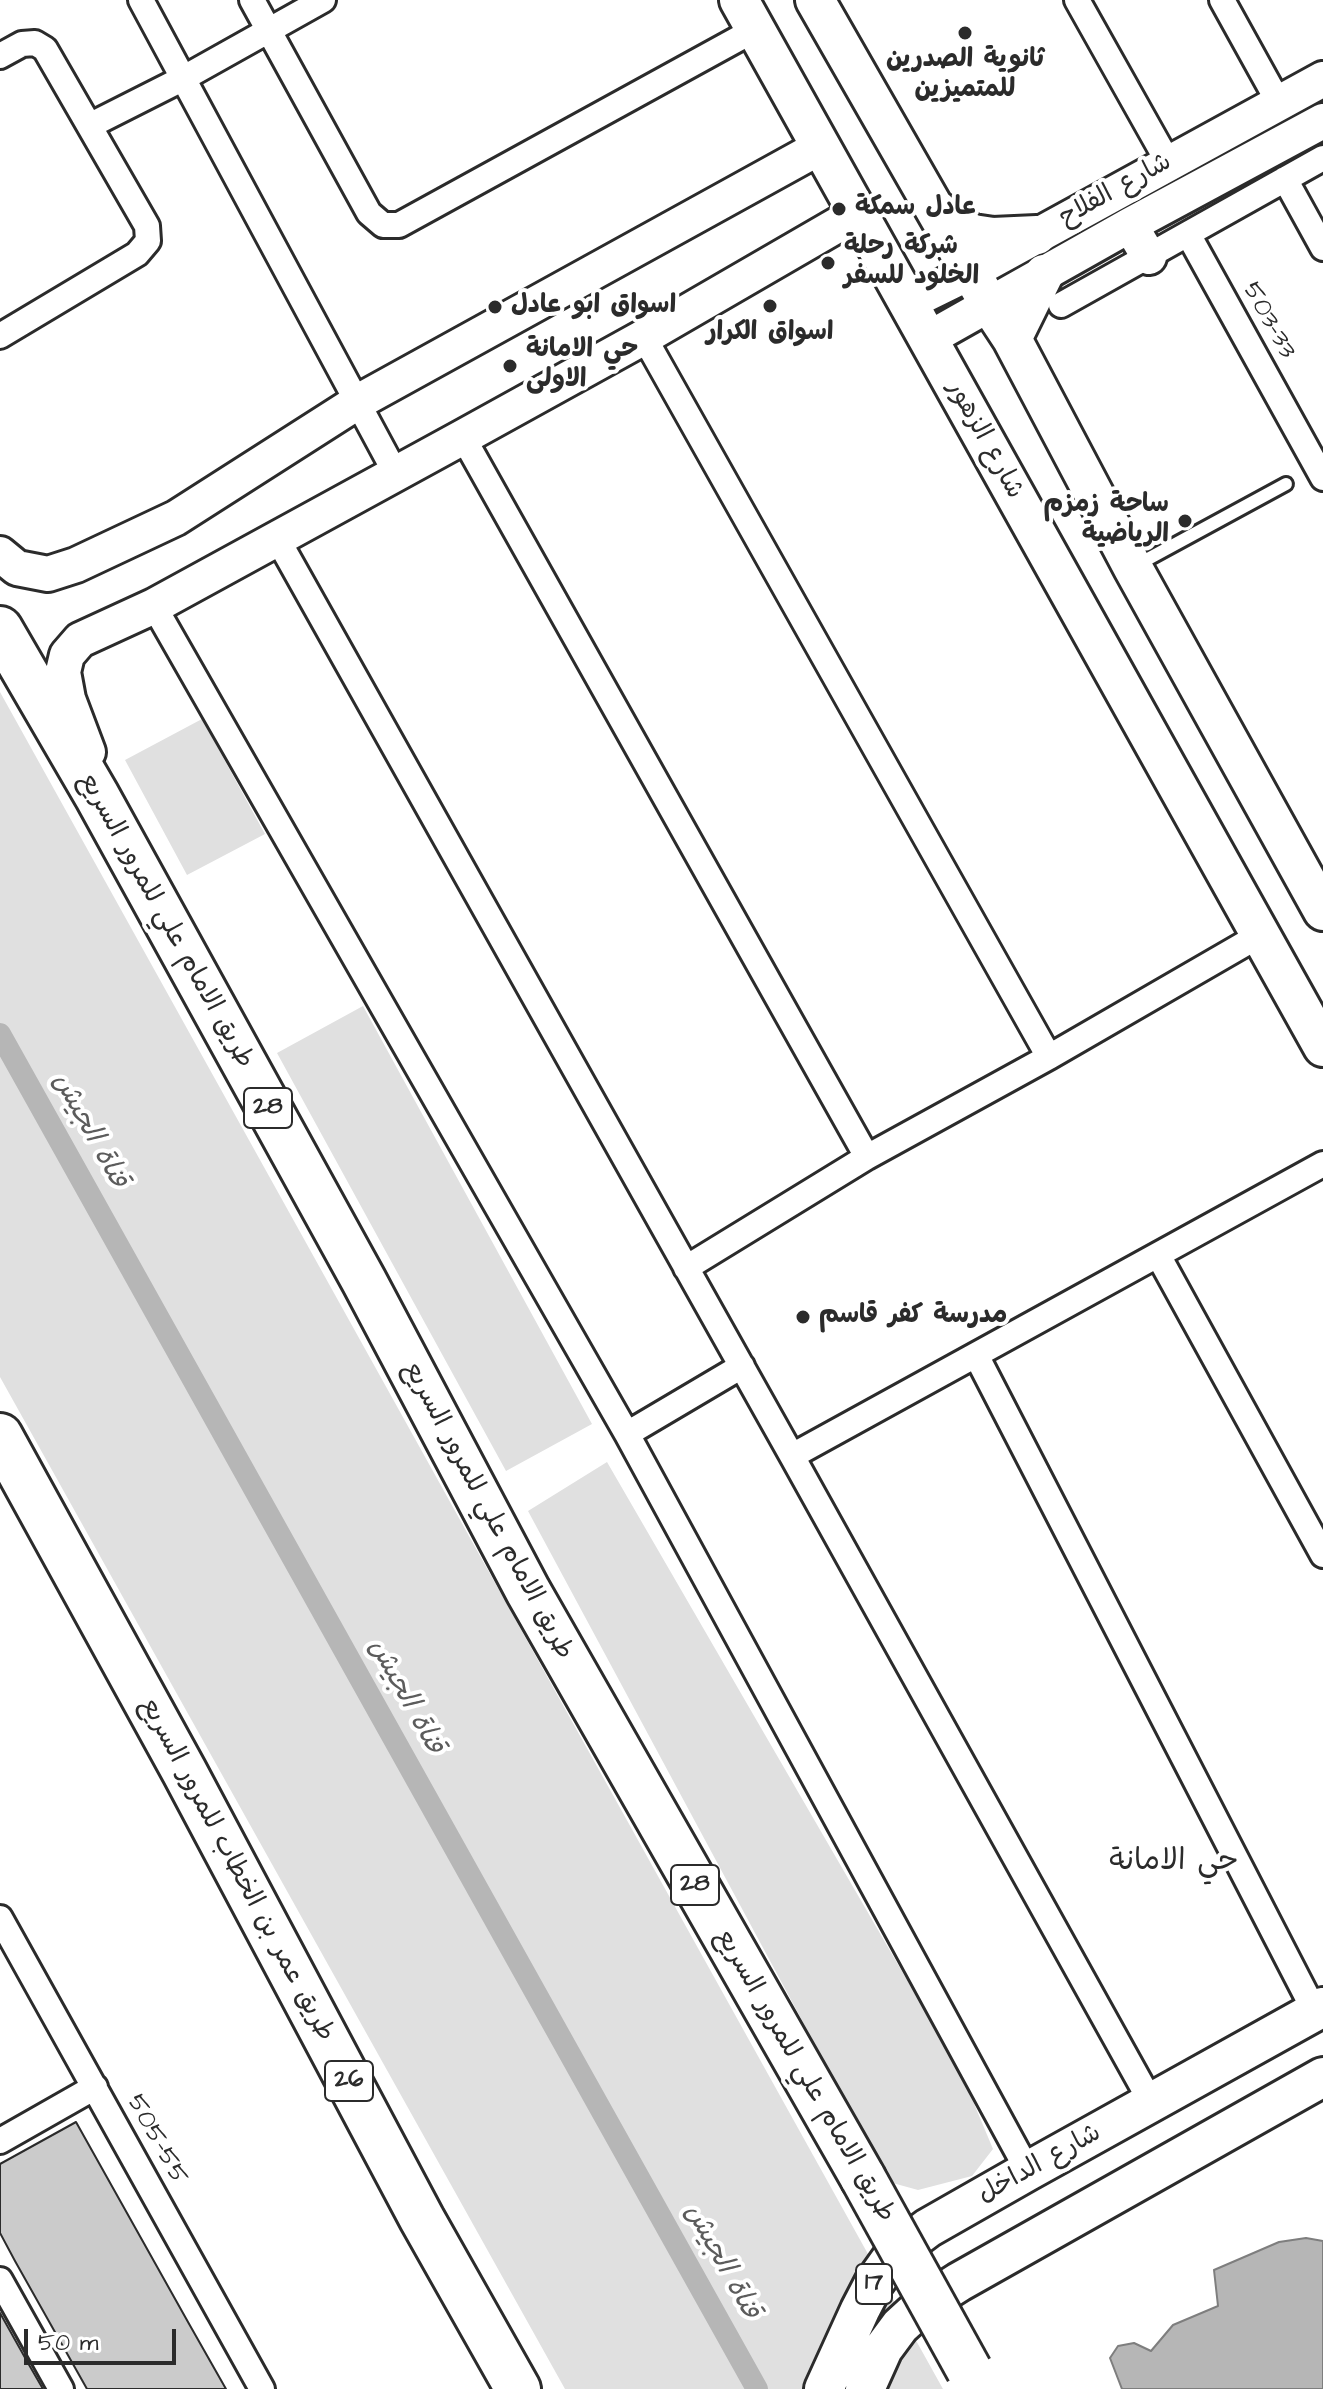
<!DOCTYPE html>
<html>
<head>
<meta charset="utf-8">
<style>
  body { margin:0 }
  #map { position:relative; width:1323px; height:2389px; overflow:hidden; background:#fff; font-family:"Architects Daughter",sans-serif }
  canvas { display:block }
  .scale { position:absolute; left:24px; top:2329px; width:152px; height:36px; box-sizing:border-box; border:4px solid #2b2b2b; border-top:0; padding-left:10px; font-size:24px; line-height:28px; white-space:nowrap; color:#2b2b2b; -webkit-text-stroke:6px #fff; paint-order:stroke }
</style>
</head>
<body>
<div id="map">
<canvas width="1323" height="2389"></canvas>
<div class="scale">50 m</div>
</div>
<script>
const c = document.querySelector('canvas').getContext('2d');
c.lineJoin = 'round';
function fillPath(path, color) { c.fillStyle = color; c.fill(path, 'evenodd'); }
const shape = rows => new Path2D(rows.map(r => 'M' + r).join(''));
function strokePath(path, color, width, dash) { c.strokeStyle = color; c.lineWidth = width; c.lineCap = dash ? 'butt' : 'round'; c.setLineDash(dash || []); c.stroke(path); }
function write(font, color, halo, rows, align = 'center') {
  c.font = font + ' "Architects Daughter","Playpen Sans Arabic",sans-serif'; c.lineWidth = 8; c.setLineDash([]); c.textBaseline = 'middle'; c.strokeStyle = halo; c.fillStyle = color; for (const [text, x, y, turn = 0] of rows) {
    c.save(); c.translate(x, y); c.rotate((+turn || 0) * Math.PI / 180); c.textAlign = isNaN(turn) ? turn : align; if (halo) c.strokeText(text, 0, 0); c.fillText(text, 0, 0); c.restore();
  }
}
const green = shape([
  [0,692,943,2389,565,2389,0,1377],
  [202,719,265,834,187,875,125,760],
  [363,1006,592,1424,506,1471,277,1053],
  [607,1462,962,2075,993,2149,972,2176,918,2190,889,2182,528,1511]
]);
const water = shape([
  [1306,2238,1323,2241,1323,2389,1122,2389,1110,2358,1118,2346,1134,2343,1151,2351,1173,2325,1218,2306,1214,2270,1279,2242,1306,2238]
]);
const canal = shape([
  [0,1034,757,2389]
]);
const building = shape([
  [76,2122,188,2322,226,2389,87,2389,15,2261,0,2233,0,2164,76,2122],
  [0,2313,28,2363,43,2389,0,2389,0,2313]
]);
const lane = shape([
  [1135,566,1286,484]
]);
const street = shape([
  [141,0,396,474],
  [252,0,369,213,383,225,399,225,756,29],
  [1077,0,1168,162],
  [1222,0,1279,103],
  [0,56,22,44,35,43,45,49,147,226,148,241,137,254,0,336],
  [91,125,182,79,323,0],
  [1285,179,1323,248],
  [1188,234,1323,478],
  [1061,305,1323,158],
  [644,337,1049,1057],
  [463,437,867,1157],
  [277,538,792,1456,1151,2102],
  [154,606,627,1434,1028,2171],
  [1158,1255,1323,1555],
  [686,1268,867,1157,1049,1057,1260,935],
  [976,1355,1315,2012],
  [627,1434,742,1366],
  [792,1456,1323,1164],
  [0,1918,262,2389],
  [0,2141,95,2087],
  [0,2280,61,2389]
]);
const secondary = shape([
  [1130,225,1149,257],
  [908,303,971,272,1323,79],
  [928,339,1130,225,1323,121],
  [0,554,17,568,48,574,76,565,176,518,356,403,822,146],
  [88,752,68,699,63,672,67,655,80,640,154,606,463,437,644,337,858,213]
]);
const primary = shape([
  [739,0,1323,1047],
  [815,0,989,304,1012,339,1133,568,1323,911],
  [936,209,953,224,973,234,993,237,1037,235],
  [1012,339,1044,274],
  [824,2389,860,2310,874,2283,896,2252,928,2228,1028,2171,1323,2007],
  [865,2389,883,2349,900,2326,923,2305,959,2282,1323,2077]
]);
const highway = shape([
  [0,629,97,796,364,1281,528,1591,863,2178],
  [0,1436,184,1771,422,2219,518,2389]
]);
const highwayBridge = shape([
  [863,2178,969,2370]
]);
const markers = [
  [965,33,8,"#2b2b2b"],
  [839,209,8,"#2b2b2b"],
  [828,263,8,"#2b2b2b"],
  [770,306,8,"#2b2b2b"],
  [495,307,8,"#2b2b2b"],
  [510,366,8,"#2b2b2b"],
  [1185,521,8,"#2b2b2b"],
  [803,1317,8,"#2b2b2b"]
];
const shields = [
  [268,1108,48],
  [695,1885,48],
  [349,2081,48],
  [874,2284,36]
];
const shieldNames = [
  ["28",268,1108],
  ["28",695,1885],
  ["26",349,2081],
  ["17",874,2284]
];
const poiNames = [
  ["ثانوية الصدرين",965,61,"center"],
  ["للمتميزين",965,91,"center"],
  ["عادل سمكة",855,209],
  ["شركة رحلة",844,248],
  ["الخلود للسفر",844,278],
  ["اسواق ابو عادل",511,307],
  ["اسواق الكرار",770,334,"center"],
  ["حي الامانة",526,351],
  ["الاولى",526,381],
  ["ساحة زمزم",1169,506,"right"],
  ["الرياضية",1169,536,"right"],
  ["مدرسة كفر قاسم",819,1317]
];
const streetNames = [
  ["شارع الفلاح",1116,191,-29],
  ["503-33",1268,321,61],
  ["شارع الزهور",984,440,61],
  ["طريق الامام علي للمرور السريع",165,921,61],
  ["طريق الامام علي للمرور السريع",487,1511,62],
  ["طريق عمر بن الخطاب للمرور السريع",236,1870,62],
  ["طريق الامام علي للمرور السريع",804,2076,60],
  ["505-55",156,2140,61],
  ["شارع الداخل",1040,2165,-29]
];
const waterNames = [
  ["قناة الجيش",89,1131,61],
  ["قناة الجيش",405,1697,61],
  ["قناة الجيش",721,2262,61]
];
const quarterNames = [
  ["حي الامانة",1174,1863]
];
fillPath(green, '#e0e0e0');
fillPath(water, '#b6b6b6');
strokePath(water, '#7e7e7e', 2);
strokePath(canal, '#b6b6b6', 22);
fillPath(building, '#cbcbcb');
strokePath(building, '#2b2b2b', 2);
strokePath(lane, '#2b2b2b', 18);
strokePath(street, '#2b2b2b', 30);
strokePath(secondary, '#2b2b2b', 40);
strokePath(primary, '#2b2b2b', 44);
strokePath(highway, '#2b2b2b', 50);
strokePath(lane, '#fff', 12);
strokePath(street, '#fff', 24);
strokePath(secondary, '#fff', 34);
strokePath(primary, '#fff', 38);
strokePath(highway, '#fff', 44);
strokePath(highwayBridge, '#2b2b2b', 50, []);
strokePath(highwayBridge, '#fff', 44);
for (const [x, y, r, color] of markers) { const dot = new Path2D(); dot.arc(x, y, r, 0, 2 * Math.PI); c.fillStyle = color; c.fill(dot); strokePath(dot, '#fff', 3); }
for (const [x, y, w] of shields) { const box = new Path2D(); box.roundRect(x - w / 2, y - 20, w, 40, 6); c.fillStyle = '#fff'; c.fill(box); strokePath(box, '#2b2b2b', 2); }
write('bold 24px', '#2b2b2b', null, shieldNames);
write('bold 26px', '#2b2b2b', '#fff', poiNames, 'left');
write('26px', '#2b2b2b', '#fff', streetNames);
write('italic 28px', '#5c5c5c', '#fff', waterNames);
write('30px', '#2b2b2b', '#fff', quarterNames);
</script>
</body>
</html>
